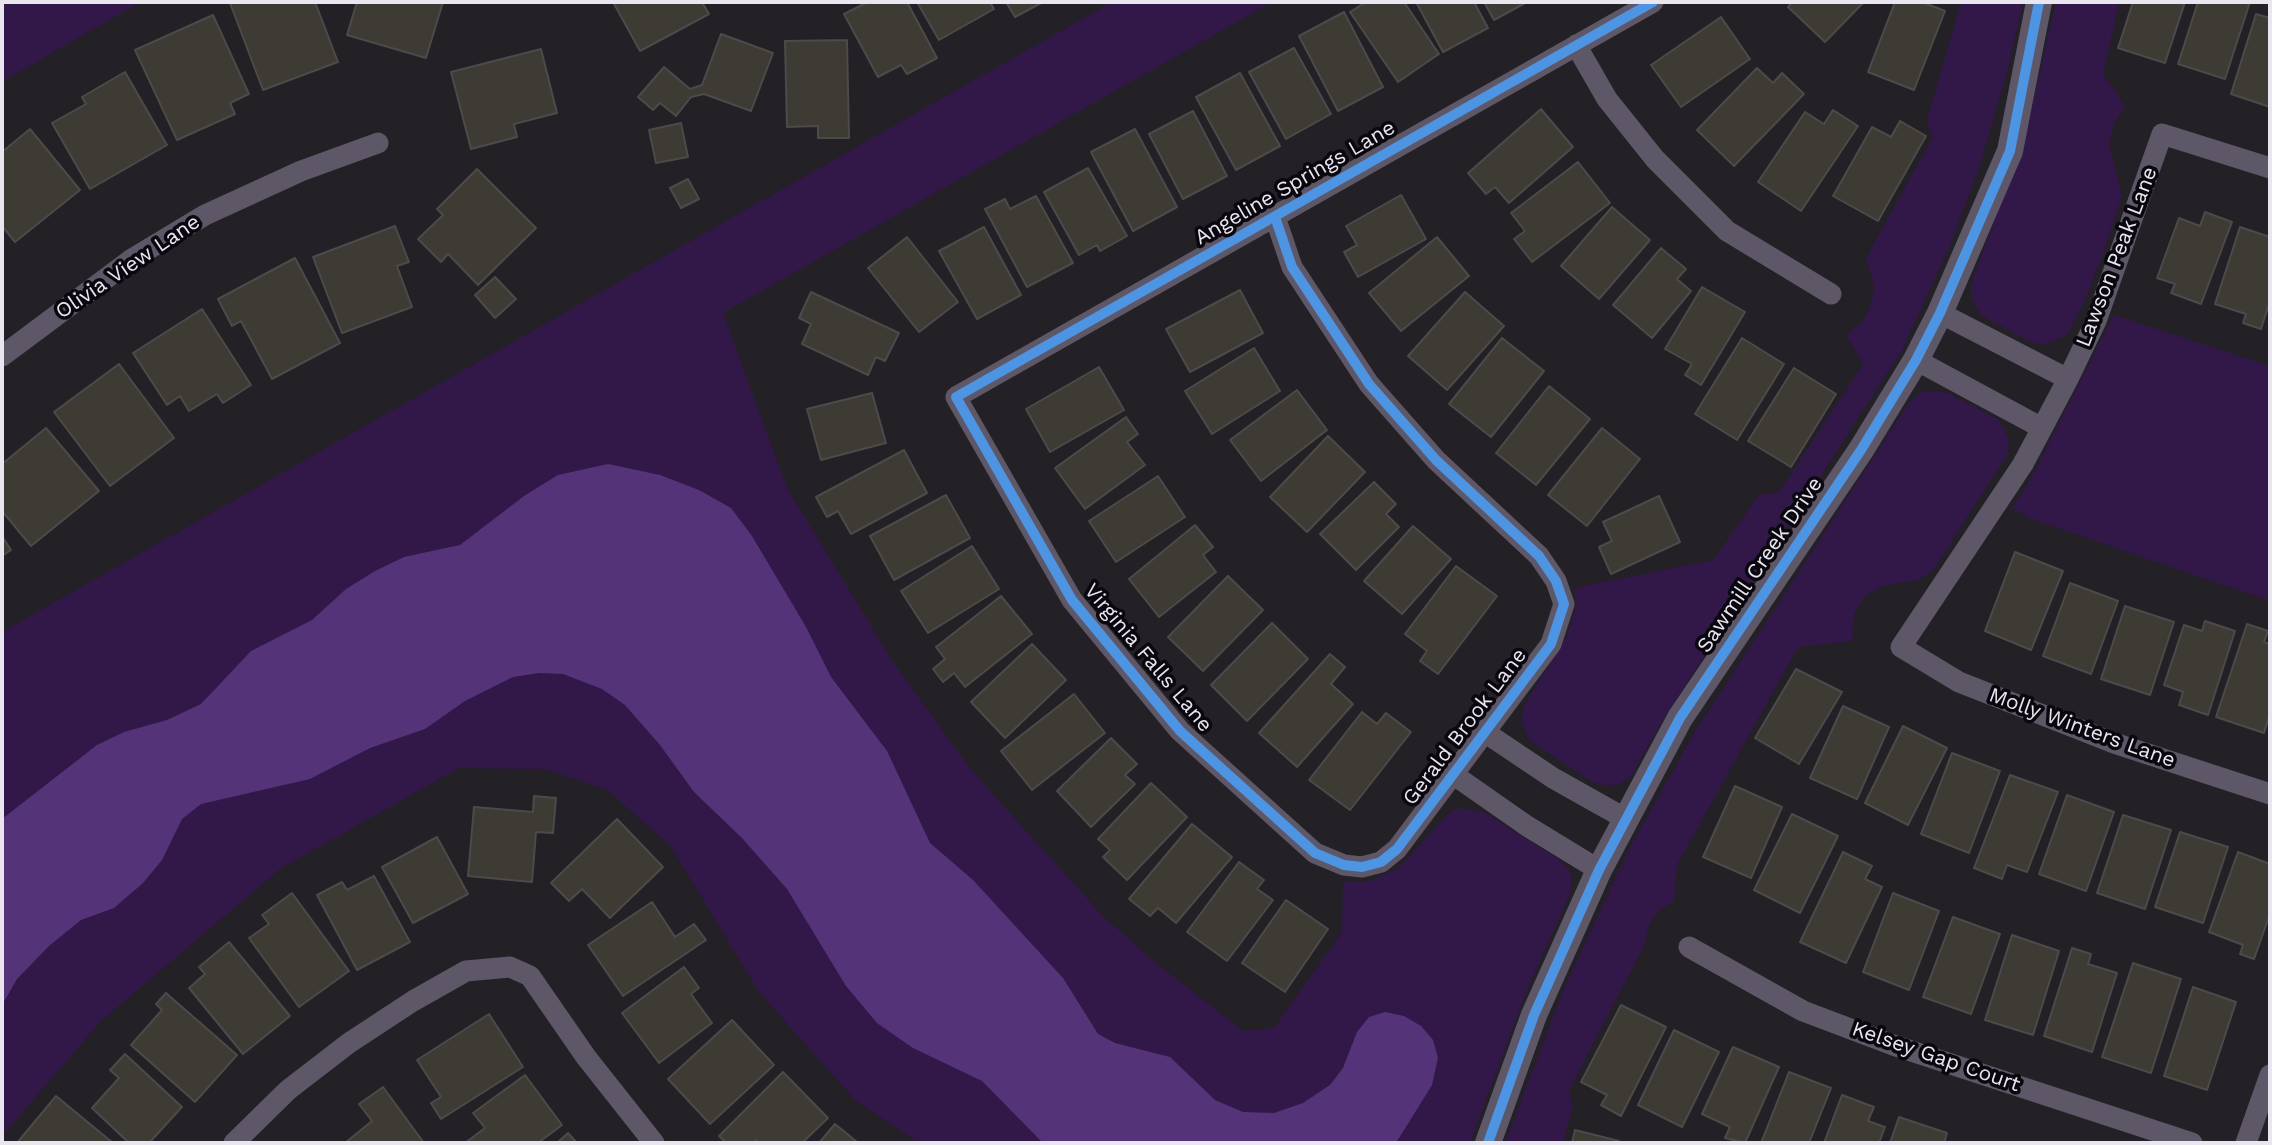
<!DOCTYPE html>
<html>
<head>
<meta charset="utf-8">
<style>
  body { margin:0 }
  #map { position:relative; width:2272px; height:1145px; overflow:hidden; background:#232026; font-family:"Work Sans",sans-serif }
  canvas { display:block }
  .frame { position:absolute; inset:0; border:4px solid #eae6f0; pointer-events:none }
</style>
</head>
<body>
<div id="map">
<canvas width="2272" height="1145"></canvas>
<div class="frame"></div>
</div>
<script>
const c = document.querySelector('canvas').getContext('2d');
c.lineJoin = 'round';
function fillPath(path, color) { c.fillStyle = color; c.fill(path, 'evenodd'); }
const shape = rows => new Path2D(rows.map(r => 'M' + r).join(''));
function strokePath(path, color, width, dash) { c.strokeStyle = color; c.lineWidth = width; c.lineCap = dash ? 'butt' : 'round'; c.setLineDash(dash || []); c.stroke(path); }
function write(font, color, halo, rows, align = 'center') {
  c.font = font + ' "Work Sans",sans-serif'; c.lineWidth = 7; c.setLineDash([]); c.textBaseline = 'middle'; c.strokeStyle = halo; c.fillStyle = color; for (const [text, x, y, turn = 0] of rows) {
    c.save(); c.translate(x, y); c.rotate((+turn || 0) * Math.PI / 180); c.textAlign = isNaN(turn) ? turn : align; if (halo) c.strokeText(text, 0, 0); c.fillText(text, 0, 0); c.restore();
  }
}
const green = shape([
  [2,2,140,2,2,82],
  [1112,2,1272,2,723,313,787,488,893,662,972,771,1102,915,1151,959,1243,1031,1274,1028,1342,932,1343,882,1368,882,1399,868,1447,815,1458,808,1483,812,1560,860,1568,869,1572,877,1570,894,1526,992,1470,1143,919,1143,855,1100,759,992,670,845,607,790,546,769,459,768,280,869,101,1021,2,1136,2,632],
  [1961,2,2023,2,2007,72,1978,171,1948,250,1902,350,1656,731,1631,776,1620,784,1605,786,1591,781,1530,741,1522,722,1523,707,1567,636,1575,611,1575,588,1713,560,1759,495,1779,492,1863,364,1846,335,1863,321,1872,302,1874,286,1866,258,1933,137,1927,121],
  [2056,2,2119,2,2103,74,2125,106,2114,124,2109,145,2122,196,2104,251,2084,302,2067,335,2043,345,2029,341,1981,315,1971,297,1971,284,2024,141],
  [2114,315,2270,366,2270,601,2029,518,2012,508,2028,484],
  [1934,391,1948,393,1999,420,2009,439,2008,453,1934,569,1919,580,1882,586,1864,597,1854,614,1852,641,1798,647,1677,865,1674,901,1657,912,1648,927,1644,946,1569,1090,1572,1108,1563,1143,1505,1143,1563,991,1630,847,1696,730,1911,400,1923,392]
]);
const water = shape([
  [608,464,660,475,699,490,731,508,752,536,806,627,831,677,887,751,930,843,973,880,1063,978,1098,1034,1115,1043,1170,1057,1215,1100,1243,1112,1274,1113,1303,1103,1330,1085,1343,1068,1357,1032,1369,1017,1385,1012,1404,1016,1421,1026,1433,1040,1438,1058,1432,1085,1396,1143,1043,1143,982,1081,913,1048,877,1023,846,986,787,889,742,838,694,792,660,745,625,705,602,689,563,674,539,673,513,677,465,701,425,729,370,748,310,779,201,804,182,819,162,860,143,883,114,908,81,920,49,946,17,979,2,1005,2,819,97,745,124,732,167,720,201,704,251,651,312,620,346,589,375,571,404,557,460,545,524,496,558,475]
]);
const building = shape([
  [234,2,315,2,338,62,263,90,230,3,234,2],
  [357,2,443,2,426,58,347,35,357,2],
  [613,2,702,2,709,14,640,51,613,2],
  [868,2,907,2,937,58,907,74,901,65,878,77,844,14,868,2],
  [917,2,990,2,994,9,939,40,917,2],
  [1006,2,1043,2,1015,17,1006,2],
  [1366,2,1404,2,1439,54,1398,82,1350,12,1366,2],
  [1416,2,1474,2,1488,28,1443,52,1416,2],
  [1484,2,1527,2,1494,20,1484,2],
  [1792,2,1864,2,1825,42,1788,7,1792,2],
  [1895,2,1922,2,1945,11,1914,90,1868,72,1895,2],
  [2133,2,2185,2,2165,63,2118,48,2133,2],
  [2198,2,2250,2,2225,79,2178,64,2198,2],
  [1344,12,1383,87,1338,111,1299,36,1344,12],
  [2256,14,2270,18,2270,107,2231,94,2256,14],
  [213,15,249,94,230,103,235,114,177,140,135,50,213,15],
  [1721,17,1750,59,1681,107,1651,65,1721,17],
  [721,34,773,53,751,111,704,94,691,97,676,116,660,103,653,110,638,97,664,67,690,89,702,85,721,34],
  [847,40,849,138,818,138,818,126,787,127,785,41,847,40],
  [1294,48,1331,114,1286,139,1249,72,1294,48],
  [541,49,557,113,514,124,517,137,471,149,451,72,541,49],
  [1757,68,1773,83,1782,73,1804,94,1734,166,1697,130,1757,68],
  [125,72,167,145,90,189,52,123,86,104,82,97,125,72],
  [1240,73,1280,146,1236,170,1196,97,1240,73],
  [1541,109,1573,147,1509,203,1495,187,1486,194,1468,173,1541,109],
  [1833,110,1858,126,1801,211,1758,182,1805,112,1824,124,1833,110],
  [1193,111,1227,176,1183,199,1149,134,1193,111],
  [1900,121,1926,136,1878,221,1833,196,1872,127,1891,137,1900,121],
  [681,123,688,157,656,163,649,130,681,123],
  [30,129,80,190,15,242,2,226,2,152,30,129],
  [1135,129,1177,207,1133,231,1091,152,1135,129],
  [1578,162,1610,203,1532,262,1514,239,1525,231,1511,213,1578,162],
  [1088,168,1127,236,1100,251,1097,245,1079,255,1044,192,1088,168],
  [477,169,536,228,478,285,448,254,441,262,418,239,443,215,437,209,477,169],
  [688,179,699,199,681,208,670,188,688,179],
  [1401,195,1426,239,1358,277,1344,252,1357,245,1346,226,1401,195],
  [1036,196,1073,263,1027,287,985,209,1005,199,1010,209,1036,196],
  [1612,207,1650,240,1599,299,1561,266,1612,207],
  [2205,212,2232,222,2201,304,2171,293,2175,284,2157,278,2179,218,2200,226,2205,212],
  [395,226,409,262,397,266,412,307,342,333,313,257,395,226],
  [984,227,1021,295,977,319,939,251,984,227],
  [2240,227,2270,237,2270,301,2261,329,2243,323,2246,314,2215,304,2240,227],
  [907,237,958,302,919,332,868,268,907,237],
  [1437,237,1469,276,1401,331,1369,293,1437,237],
  [1661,248,1686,269,1677,279,1691,291,1652,338,1613,305,1661,248],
  [295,258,340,343,272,379,241,321,232,326,218,299,295,258],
  [495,277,516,299,495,318,475,295,495,277],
  [1702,287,1745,312,1701,385,1685,375,1692,364,1665,349,1702,287],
  [1240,290,1263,333,1190,372,1166,329,1240,290],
  [811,292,899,333,885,361,876,357,868,375,802,344,811,324,799,318,811,292],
  [1465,292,1504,326,1447,390,1408,356,1465,292],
  [202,309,251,385,223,403,217,394,189,411,180,396,167,405,133,353,202,309],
  [1502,338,1544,371,1491,437,1449,404,1502,338],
  [1742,338,1784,364,1737,440,1695,414,1742,338],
  [1254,348,1280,391,1212,434,1185,391,1254,348],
  [119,364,174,438,110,486,54,412,119,364],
  [1099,367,1124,410,1050,452,1026,409,1099,367],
  [1794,368,1836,394,1791,467,1748,441,1794,368],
  [1549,386,1590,419,1536,485,1496,453,1549,386],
  [1297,390,1327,430,1261,481,1230,440,1297,390],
  [872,393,886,443,821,460,807,409,872,393],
  [1126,417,1138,434,1127,442,1145,465,1085,509,1055,468,1126,417],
  [46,428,99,491,31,546,2,511,2,464,46,428],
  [1602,428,1640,459,1587,526,1548,495,1602,428],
  [1328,436,1365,472,1307,532,1270,497,1328,436],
  [904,450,927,493,851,534,838,511,827,517,816,497,904,450],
  [1158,476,1185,517,1116,562,1089,521,1158,476],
  [1374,482,1396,504,1386,514,1399,527,1356,570,1320,534,1374,482],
  [946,495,970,538,894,580,870,536,946,495],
  [1659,496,1680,542,1611,574,1599,547,1612,541,1603,522,1659,496],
  [1195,525,1213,547,1203,555,1216,572,1159,617,1129,579,1195,525],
  [1413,526,1451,559,1402,614,1364,581,1413,526],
  [2,536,11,550,2,556,2,536],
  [972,546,999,589,928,633,901,591,972,546],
  [2015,552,2063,571,2031,650,1985,631,2015,552],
  [1456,566,1497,596,1438,674,1420,661,1427,651,1405,634,1456,566],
  [1228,576,1263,610,1203,671,1168,637,1228,576],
  [2070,583,2118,601,2091,674,2043,656,2070,583],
  [1001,596,1032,634,965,687,954,673,943,682,933,669,945,659,936,647,1001,596],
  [2125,606,2174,622,2150,695,2101,679,2125,606],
  [2205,621,2235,631,2208,715,2179,705,2183,692,2164,685,2184,625,2202,631,2205,621],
  [1272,623,1308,659,1247,721,1211,685,1272,623],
  [2247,624,2268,631,2264,642,2270,644,2270,713,2264,733,2216,717,2247,624],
  [1032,644,1066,680,1005,738,971,702,1032,644],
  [1330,654,1345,667,1331,684,1353,704,1297,767,1259,733,1330,654],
  [1796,669,1842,692,1799,764,1755,738,1796,669],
  [1074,694,1105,733,1032,790,1001,751,1074,694],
  [1843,706,1889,727,1857,799,1810,778,1843,706],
  [1362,712,1377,724,1386,713,1411,732,1350,810,1309,780,1362,712],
  [1903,726,1947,748,1908,825,1865,803,1903,726],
  [1111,738,1137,764,1125,775,1135,784,1091,827,1057,791,1111,738],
  [1952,753,2000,771,1969,853,1921,834,1952,753],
  [2010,775,2058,792,2027,872,2007,865,2002,879,1974,868,2010,775],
  [1151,783,1187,817,1127,880,1103,857,1110,850,1098,839,1151,783],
  [1735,786,1782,807,1751,878,1703,857,1735,786],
  [2067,795,2114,812,2086,891,2039,874,2067,795],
  [534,796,556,798,553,833,536,832,532,882,468,876,474,807,533,812,534,796],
  [1792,814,1838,836,1800,913,1754,890,1792,814],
  [2123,815,2171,830,2145,909,2097,893,2123,815],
  [617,819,663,867,610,918,582,889,569,901,551,883,617,819],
  [1192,824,1232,857,1176,923,1158,908,1150,916,1129,899,1192,824],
  [2180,832,2228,847,2203,923,2155,907,2180,832],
  [437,837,468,894,413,923,382,867,437,837],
  [1843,852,1872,866,1865,879,1882,887,1846,963,1800,942,1843,852],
  [2238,852,2270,864,2270,914,2254,959,2240,954,2243,945,2209,932,2238,852],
  [1239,862,1264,880,1257,889,1273,900,1227,961,1187,932,1239,862],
  [374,876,410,942,357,970,317,895,342,882,347,890,374,876],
  [292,893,349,971,299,1007,249,938,269,924,262,915,292,893],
  [1893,893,1939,911,1909,990,1863,972,1893,893],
  [1286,900,1328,929,1285,992,1242,963,1286,900],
  [652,902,675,937,694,924,706,940,623,996,588,945,652,902],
  [1953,917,2000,934,1971,1014,1923,997,1953,917],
  [2012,935,2059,951,2033,1035,1985,1020,2012,935],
  [229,942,290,1016,243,1054,189,988,205,974,199,967,229,942],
  [2072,948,2091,954,2088,964,2117,973,2092,1052,2044,1036,2072,948],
  [2133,963,2181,979,2151,1073,2102,1057,2133,963],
  [684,967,699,988,691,994,712,1023,659,1063,622,1013,684,967],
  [2193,987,2236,1002,2207,1090,2164,1076,2193,987],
  [166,993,237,1055,195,1102,131,1045,162,1010,156,1004,166,993],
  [1621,1005,1666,1027,1621,1116,1601,1105,1607,1095,1581,1082,1621,1005],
  [489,1014,523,1067,441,1119,431,1103,441,1097,417,1060,489,1014],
  [732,1020,774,1065,710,1124,668,1079,732,1020],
  [1674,1030,1719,1052,1682,1127,1638,1105,1674,1030],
  [1733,1047,1779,1067,1745,1143,1725,1138,1730,1127,1702,1114,1733,1047],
  [125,1054,182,1107,149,1143,129,1143,92,1108,119,1078,110,1070,125,1054],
  [783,1072,828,1118,802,1143,759,1143,756,1140,753,1143,726,1143,719,1136,783,1072],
  [1789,1072,1831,1088,1809,1143,1761,1143,1789,1072],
  [525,1075,562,1125,538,1143,465,1143,485,1128,473,1113,525,1075],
  [383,1087,424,1143,345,1143,372,1121,359,1104,383,1087],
  [1842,1095,1874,1107,1868,1121,1885,1127,1879,1143,1824,1143,1842,1095],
  [56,1096,113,1143,17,1143,56,1096],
  [1899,1117,1947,1133,1944,1143,1890,1143,1899,1117],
  [835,1124,857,1142,856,1143,819,1143,835,1124],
  [1575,1130,1619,1141,1618,1143,1572,1143,1575,1130],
  [568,1133,577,1143,557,1143,568,1133]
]);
const minor = shape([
  [1576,45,1607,99,1655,159,1727,231,1831,294],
  [2270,168,2162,134,2096,321,2068,379,2023,464,1901,647,1959,682,2114,743,2270,794],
  [1275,217,1292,267,1369,384,1436,460,1539,556,1556,581,1564,604,1551,644,1397,849,1381,862,1362,867,1344,865,1315,853,1180,731,1072,600,956,397,1653,2],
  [1940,313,2068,379],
  [2,356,132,259,205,215,301,171,378,143],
  [1916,360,2042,428],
  [1486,733,1553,778,1626,819],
  [1454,775,1527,826,1599,870],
  [1689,947,1803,1011,1893,1045,2192,1143],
  [234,1143,288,1090,349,1043,413,1001,466,971,510,967,530,976,586,1057,654,1143],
  [2246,1143,2270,1075]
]);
const tertiary = shape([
  [1488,1143,1534,1015,1599,870,1680,718,1861,450,1916,360,1940,313,2010,151,2039,2]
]);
const cycleway = shape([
  [1275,217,1292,267,1369,384,1436,460,1539,556,1556,581,1564,604,1551,644,1397,849,1381,862,1362,867,1344,865,1315,853,1180,731,1072,600,956,397,1653,2],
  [1488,1143,1534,1015,1599,870,1680,718,1861,450,1916,360,1940,313,2010,151,2039,2]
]);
const streetNames = [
  ["Angeline Springs Lane",1295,183,-30],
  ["Lawson Peak Lane",2117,257,-69],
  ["Olivia View Lane",128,267,-34],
  ["Sawmill Creek Drive",1760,565,-56],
  ["Virginia Falls Lane",1148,658,50],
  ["Gerald Brook Lane",1465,727,-53],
  ["Molly Winters Lane",2082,728,20],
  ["Kelsey Gap Court",1936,1057,19]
];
fillPath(green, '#321849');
fillPath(water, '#553378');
fillPath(building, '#3e3b34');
strokePath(building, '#4c4a4a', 2);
strokePath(minor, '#5e5767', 21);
strokePath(tertiary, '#5e5767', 26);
strokePath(cycleway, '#4d94e3', 10);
write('21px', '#eae6f0', '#0a080e', streetNames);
</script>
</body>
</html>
